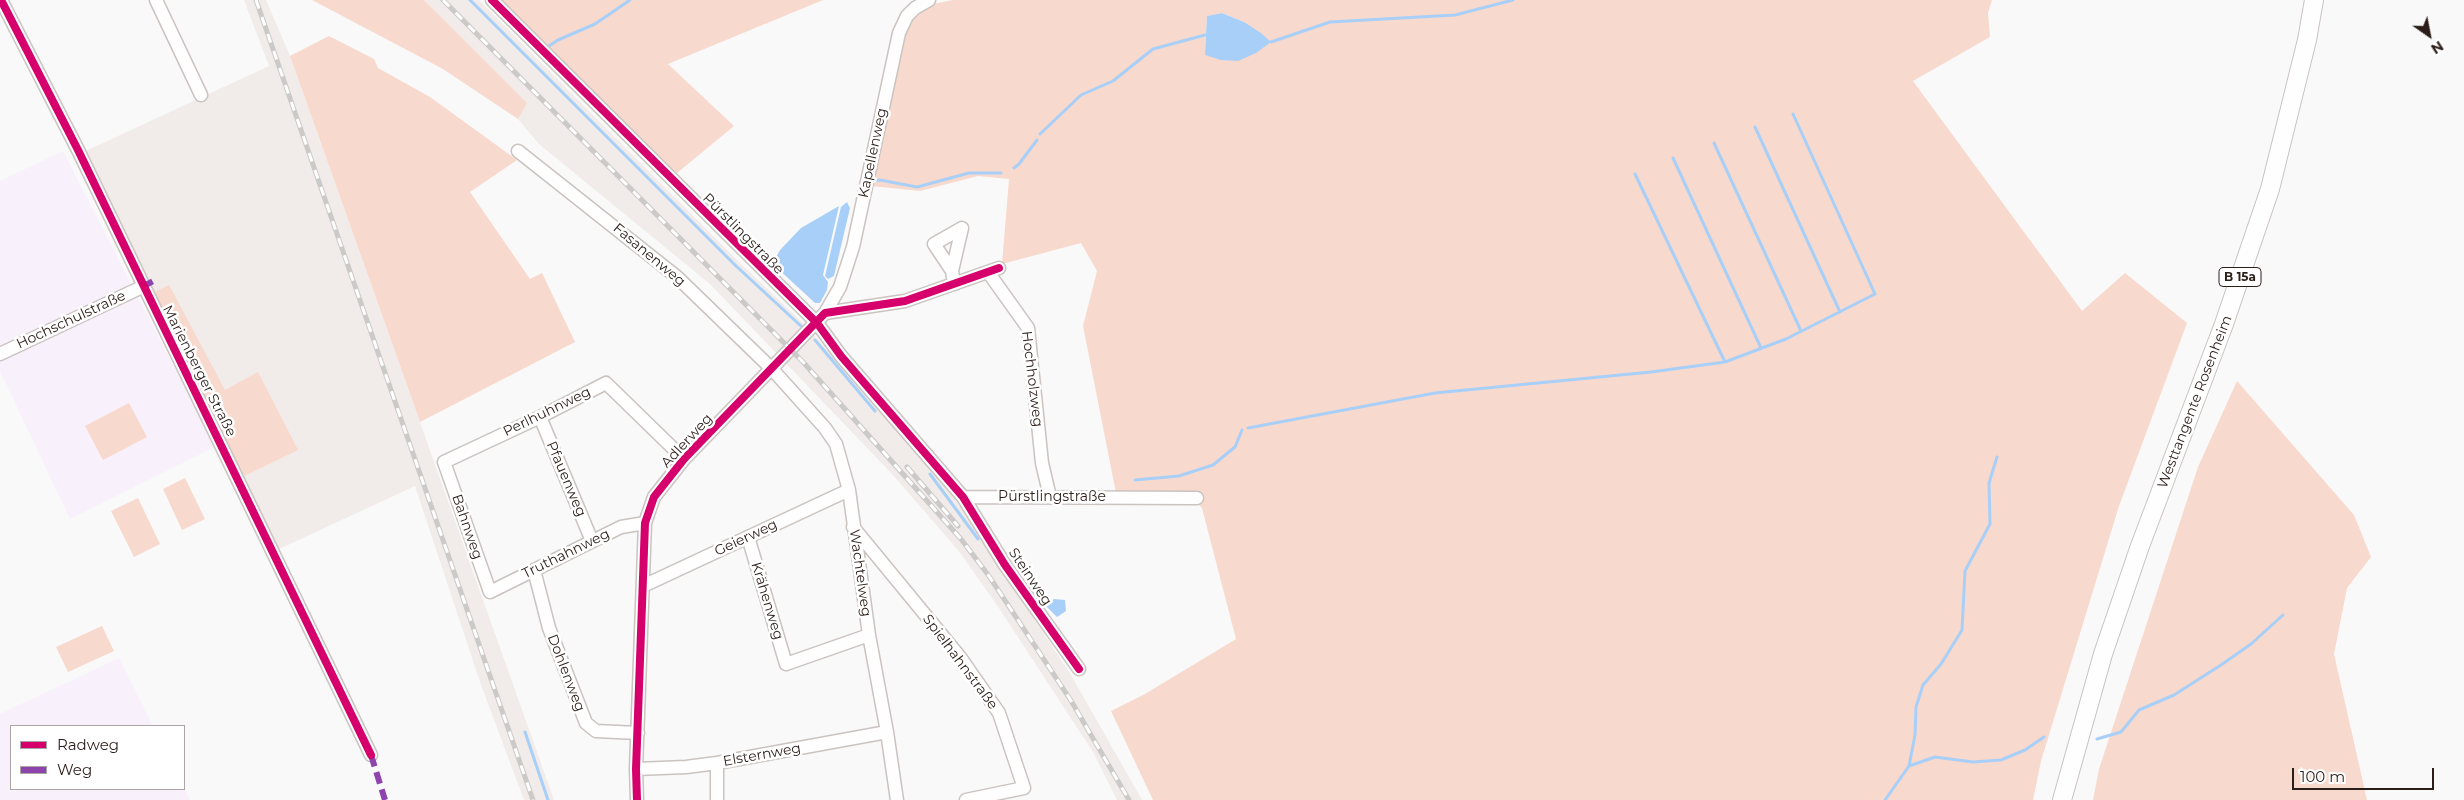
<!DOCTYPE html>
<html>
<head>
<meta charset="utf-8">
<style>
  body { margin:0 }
  #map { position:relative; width:2464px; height:800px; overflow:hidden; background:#f9f9f9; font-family:Montserrat,sans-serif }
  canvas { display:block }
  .legend { position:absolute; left:10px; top:725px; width:175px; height:65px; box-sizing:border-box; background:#fff; border:1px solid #aaa5a3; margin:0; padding:6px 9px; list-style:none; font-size:15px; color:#2b1d18 }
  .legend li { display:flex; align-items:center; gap:10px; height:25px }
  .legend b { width:25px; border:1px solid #aaa5a3 }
  .north { position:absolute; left:2404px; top:10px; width:50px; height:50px; -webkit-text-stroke:4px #fff; paint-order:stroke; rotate:147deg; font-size:14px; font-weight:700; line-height:20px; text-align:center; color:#2b1d18 }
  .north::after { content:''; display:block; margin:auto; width:18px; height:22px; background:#2b1d18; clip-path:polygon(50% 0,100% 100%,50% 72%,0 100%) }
  .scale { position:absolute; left:2292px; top:768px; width:142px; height:22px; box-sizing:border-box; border:2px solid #2b1d18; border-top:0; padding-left:6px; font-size:15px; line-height:18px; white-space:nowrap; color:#2b1d18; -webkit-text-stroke:4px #fff; paint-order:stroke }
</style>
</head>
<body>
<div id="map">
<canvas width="2464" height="800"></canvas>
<ul class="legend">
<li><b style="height:6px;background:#d6006c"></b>Radweg</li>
<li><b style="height:6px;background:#8e44ad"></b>Weg</li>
</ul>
<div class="north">N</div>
<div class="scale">100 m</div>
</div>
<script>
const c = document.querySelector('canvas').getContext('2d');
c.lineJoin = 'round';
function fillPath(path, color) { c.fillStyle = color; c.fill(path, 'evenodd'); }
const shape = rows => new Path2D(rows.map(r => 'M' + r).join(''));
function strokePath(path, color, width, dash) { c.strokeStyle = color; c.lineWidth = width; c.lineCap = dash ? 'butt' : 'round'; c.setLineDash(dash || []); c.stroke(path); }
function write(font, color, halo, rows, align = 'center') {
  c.font = font + ' Montserrat,sans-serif'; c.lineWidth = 5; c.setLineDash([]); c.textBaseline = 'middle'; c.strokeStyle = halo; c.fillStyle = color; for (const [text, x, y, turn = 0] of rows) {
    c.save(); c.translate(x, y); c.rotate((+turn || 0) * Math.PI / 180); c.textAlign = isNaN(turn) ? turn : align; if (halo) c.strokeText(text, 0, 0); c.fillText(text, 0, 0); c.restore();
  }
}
const built = shape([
  [244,0,266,0,290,56,554,800,524,800,480,682,415,486,277,550,73,157,269,66],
  [424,0,479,0,738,261,807,327,955,499,1071,675,1142,800,1117,800,1093,752,997,605,958,550,892,474,710,284,539,144,518,119,526,103]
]);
const education = shape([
  [63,151,215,447,70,519,0,371,0,181],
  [119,658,153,726,11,726,11,789,184,788,190,800,0,800,0,714]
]);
const green = shape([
  [312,0,424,0,527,103,518,119,443,69],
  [492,0,823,0,668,64,734,126,671,178],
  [953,0,1992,0,1988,13,1990,37,1913,81,2082,311,2125,273,2187,323,2119,506,2041,761,2033,800,1153,800,1111,711,1145,694,1236,639,1202,508,1188,493,1116,493,1083,326,1097,271,1081,243,1002,264,1009,179,978,176,920,191,871,186,906,34,913,20,928,5],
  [1222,13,1244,22,1205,55,1207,16],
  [329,36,374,59,378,68,430,97,517,160,470,192,530,279,542,273,575,342,420,422,290,56],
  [169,285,225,390,258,372,298,450,242,477,152,293],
  [2237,381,2354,515,2371,557,2347,588,2334,654,2367,800,2093,800,2099,769,2198,467],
  [129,403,147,437,103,460,85,426],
  [185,478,205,519,182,530,163,489],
  [138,498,160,544,134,557,111,511],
  [102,626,114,651,68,672,56,647]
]);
const water = shape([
  [1222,13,1244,22,1261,33,1271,42,1256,53,1238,61,1221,60,1205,55,1207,16],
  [847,202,850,208,834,276,828,279,825,276,841,207],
  [839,206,823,275,828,282,827,290,820,303,815,303,775,266,775,259,780,250,801,228],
  [1054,599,1065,600,1066,611,1057,617,1046,606]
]);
const stream = shape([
  [470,0,735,265,802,327],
  [1271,42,1330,22,1455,15,1513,0],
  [546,48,558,40,595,24,630,0],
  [1755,127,1840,312],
  [1040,134,1081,95,1113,81,1153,49,1205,35],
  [1714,143,1801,331],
  [1673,158,1761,348],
  [1014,168,1019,164,1037,140],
  [1635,174,1725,362],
  [874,181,880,180,917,187,969,173,1001,173],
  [815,340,875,411],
  [1248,428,1435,393,1651,372,1725,362,1786,339,1875,294,1793,114],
  [930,474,978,539],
  [1135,480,1179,476,1213,465,1235,447,1242,430],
  [525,732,548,800],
  [2097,739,2121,732,2139,710,2174,695,2221,665,2251,644,2283,615],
  [1909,766,1935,757,1973,762,2001,760,2025,750,2044,737],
  [1885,800,1909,766,1915,735,1916,707,1923,685,1941,664,1962,630,1965,571,1990,524,1989,483,1997,457]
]);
const minor = shape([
  [1,0,78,150,371,755],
  [156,0,201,95],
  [492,0,817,323,841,356,963,497,1005,565,1079,669],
  [518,151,677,277,772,369,825,428,836,444,849,490,869,635,887,732,897,800],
  [952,271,962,228,934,244,952,271,954,284],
  [988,272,1028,328,1042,463,1050,497],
  [825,313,840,287,853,247,899,33,907,16,915,8,929,0],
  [0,354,142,287],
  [540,417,592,541],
  [963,497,1197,498],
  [645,523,621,527,490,592,444,462,540,417,606,383,684,459],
  [853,527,960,657,999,713,1024,788,966,800],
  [748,537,786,664,869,635],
  [534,570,549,628,586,723,596,731,638,733],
  [643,586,849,490],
  [636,769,686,767,717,763,887,732],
  [637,800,636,769,645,523,654,497,684,459,825,313,905,301,999,268],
  [717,800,717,763]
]);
const highway = shape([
  [2062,800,2103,654,2140,546,2224,324,2270,189,2307,40,2314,0]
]);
const rail = shape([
  [256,0,533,800],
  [443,0,803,362,961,539,989,576,1070,699,1129,800],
  [907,467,958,526]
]);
const quiet = shape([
  [142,287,155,280],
  [371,755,385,800]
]);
const cycleway = shape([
  [1,0,78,150,371,755],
  [492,0,817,323,841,356,963,497,1005,565,1079,669],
  [637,800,636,769,645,523,654,497,684,459,825,313,905,301,999,268]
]);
const shields = [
  [2240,277,42]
];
const shieldNames = [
  ["B 15a",2240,277]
];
const streetNames = [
  ["Kapellenweg",873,153,-78],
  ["Pürstlingstraße",743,234,45],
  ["Fasanenweg",649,255,40],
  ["Hochschulstraße",71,320,-25],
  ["Marienberger Straße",199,371,63],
  ["Hochholzweg",1032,379,83],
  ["Westtangente Rosenheim",2195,402,-69],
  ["Perlhuhnweg",547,412,-26],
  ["Adlerweg",687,441,-47],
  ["Pfauenweg",566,479,67],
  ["Pürstlingstraße",1052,497],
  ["Bahnweg",467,527,71],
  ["Geierweg",746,538,-25],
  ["Truthahnweg",566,554,-26],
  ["Wachtelweg",860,573,82],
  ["Steinweg",1030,577,56],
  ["Krähenweg",767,601,73],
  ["Spielhahnstraße",960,662,53],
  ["Dohlenweg",566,673,69],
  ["Elsternweg",762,755,-10]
];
fillPath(built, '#f1ebe9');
fillPath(education, '#f8f0fb');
fillPath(green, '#f8d9ce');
fillPath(water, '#a8cff7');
strokePath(stream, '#a8cff7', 3);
strokePath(minor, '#cac3c0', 15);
strokePath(highway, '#cac3c0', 20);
strokePath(minor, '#fefefe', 12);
strokePath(highway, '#fefefe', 18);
strokePath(rail, '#cbcac9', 5);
strokePath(rail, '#fff', 3, [9]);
strokePath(quiet, '#8e44ad', 6, [12, 6]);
strokePath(cycleway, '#d6006c', 8);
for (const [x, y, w] of shields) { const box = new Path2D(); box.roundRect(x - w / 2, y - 9.5, w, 19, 4); c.fillStyle = '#fff'; c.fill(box); strokePath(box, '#2b1d18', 1); }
write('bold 12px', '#2b1d18', null, shieldNames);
write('14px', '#2b1d18', '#fff', streetNames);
</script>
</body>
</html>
